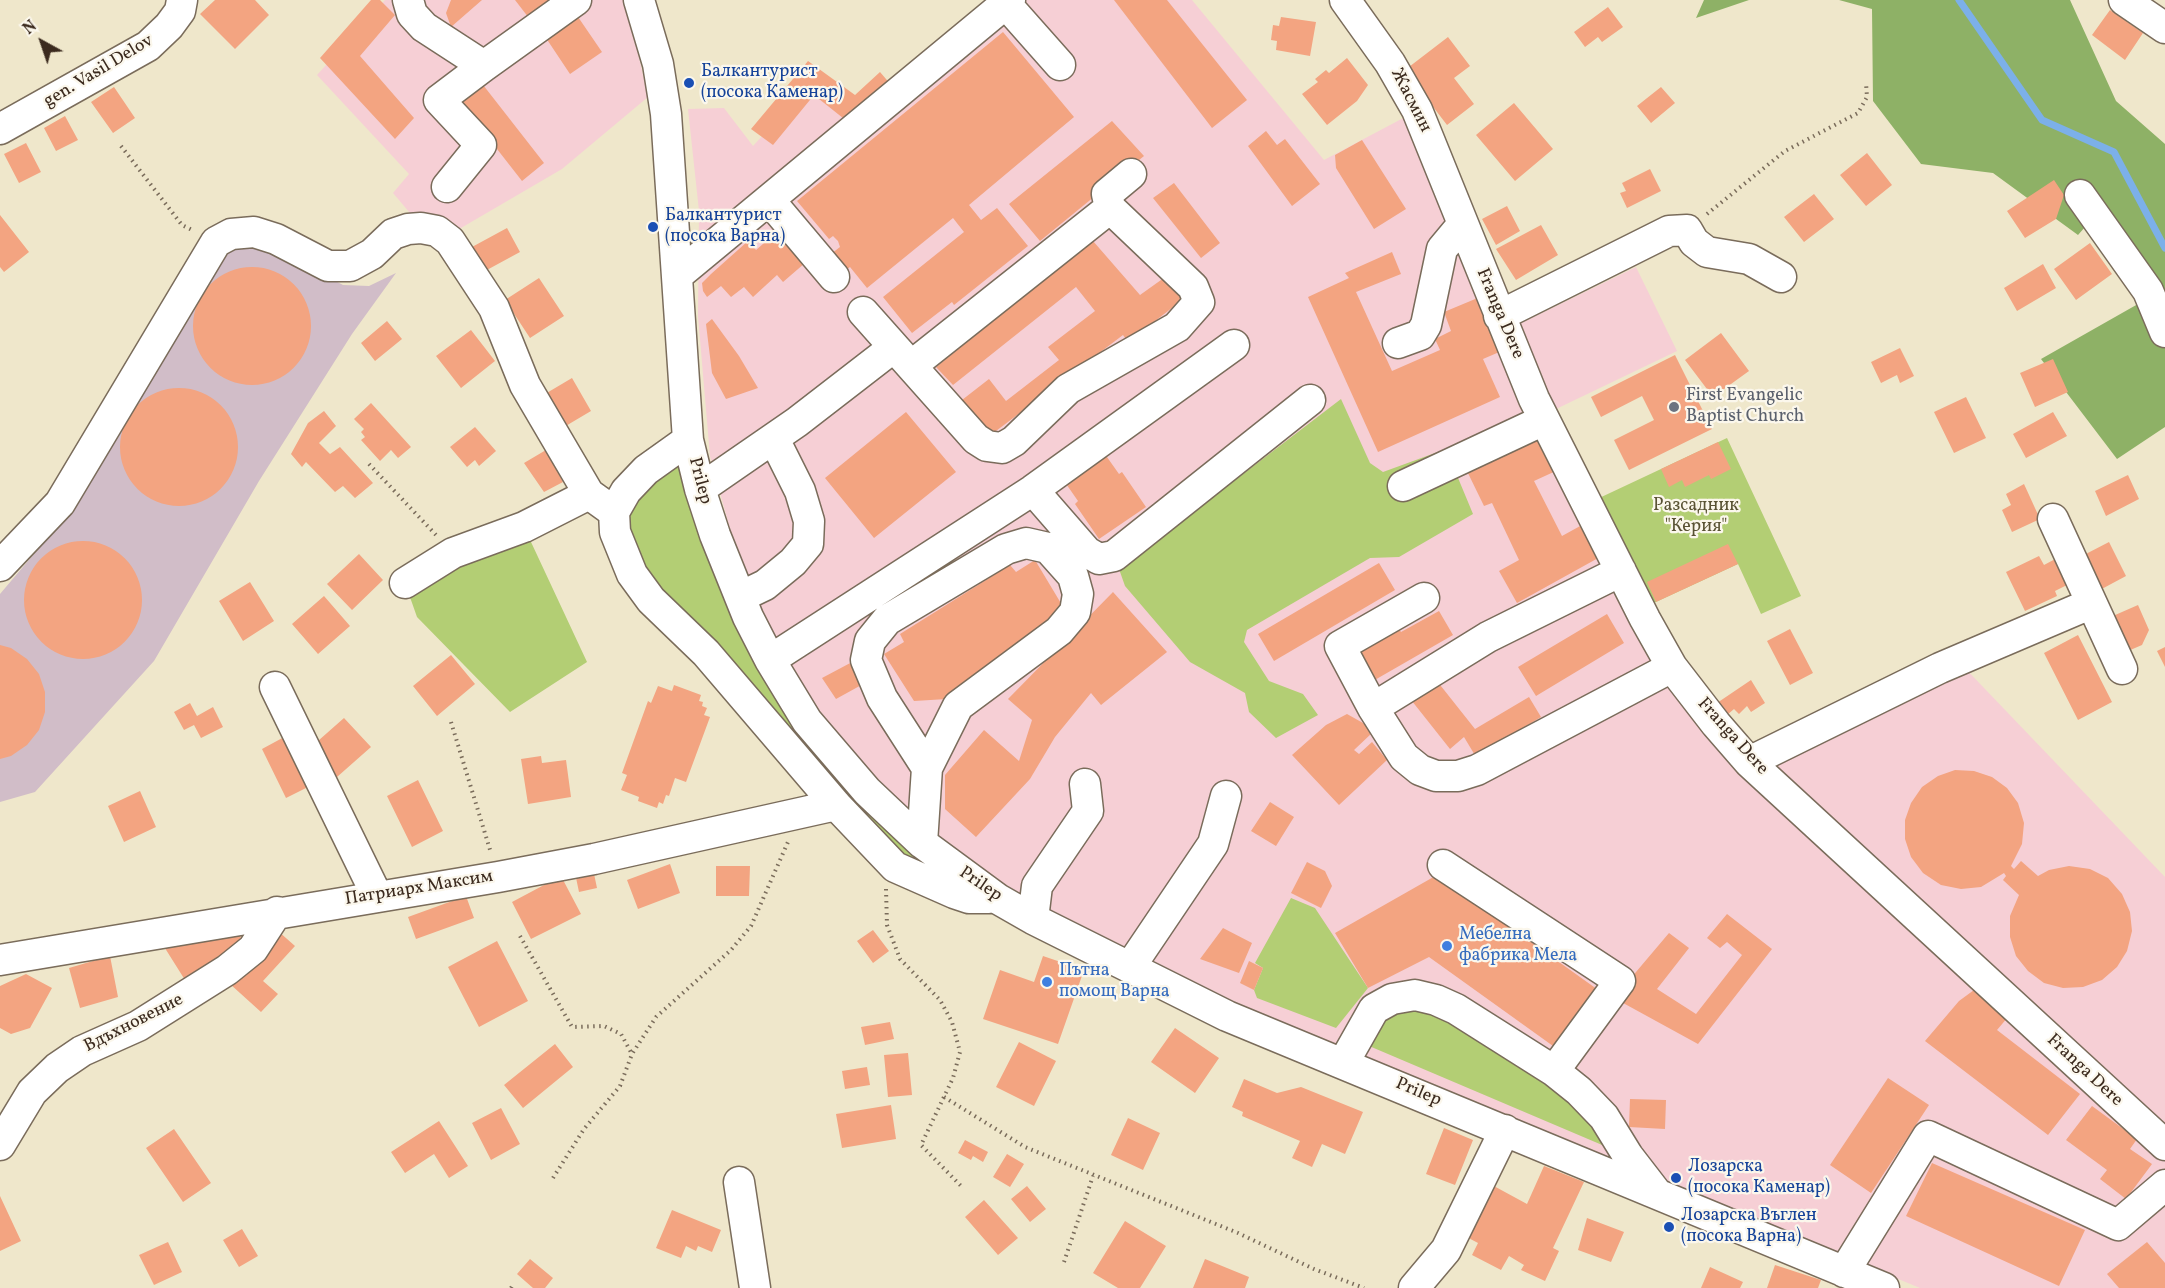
<!DOCTYPE html>
<html>
<head>
<meta charset="utf-8">
<style>
  body { margin:0 }
  #map { position:relative; width:2165px; height:1288px; overflow:hidden; background:#efe7cb; font-family:Vollkorn,serif }
  canvas { display:block }
  .north { position:absolute; left:12px; top:12px; width:60px; height:60px; -webkit-text-stroke:4px #fbf7ec; paint-order:stroke; rotate:320deg; font-size:16px; font-weight:700; line-height:24px; text-align:center; color:#3b2a1e }
  .north::after { content:''; display:block; margin:auto; width:21px; height:27px; background:#3b2a1e; clip-path:polygon(50% 0,100% 100%,50% 72%,0 100%) }
</style>
</head>
<body>
<div id="map">
<canvas width="2165" height="1288"></canvas>
<div class="north">N</div>
</div>
<script>
const c = document.querySelector('canvas').getContext('2d');
c.lineJoin = 'round';
function fillPath(path, color) { c.fillStyle = color; c.fill(path, 'evenodd'); }
const shape = rows => new Path2D(rows.map(r => 'M' + r).join(''));
function strokePath(path, color, width, dash) { c.strokeStyle = color; c.lineWidth = width; c.lineCap = dash ? 'butt' : 'round'; c.setLineDash(dash || []); c.stroke(path); }
function write(font, color, halo, rows, align = 'center') {
  c.font = font + ' Vollkorn,serif'; c.lineWidth = 4.5; c.setLineDash([]); c.textBaseline = 'middle'; c.strokeStyle = halo; c.fillStyle = color; for (const [text, x, y, turn = 0] of rows) {
    c.save(); c.translate(x, y); c.rotate((+turn || 0) * Math.PI / 180); c.textAlign = isNaN(turn) ? turn : align; if (halo) c.strokeText(text, 0, 0); c.fillText(text, 0, 0); c.restore();
  }
}
const built = shape([
  [385,0,626,0,648,97,562,169,449,235,421,226,393,193,409,174,317,75],
  [985,0,1192,0,1324,160,1426,106,1451,152,1513,327,1636,267,1677,351,1554,410,1665,641,1766,766,1963,666,2165,877,2165,1288,1920,1288,1167,976,978,872,861,768,815,709,771,631,734,544,710,456,698,316,699,211,688,109,724,108,753,146,810,84,855,110]
]);
const industrial = shape([
  [240,247,260,248,284,254,343,285,369,286,396,273,352,334,259,481,154,661,35,792,0,802,0,594,78,502,120,412,223,254]
]);
const green = shape([
  [1341,399,1370,463,1383,472,1446,449,1473,514,1399,557,1370,558,1247,630,1244,642,1269,681,1303,694,1318,715,1276,738,1249,712,1245,693,1190,662,1125,586,1119,569],
  [1727,438,1801,596,1761,614,1738,564,1645,607,1595,500],
  [678,447,741,633,965,886,895,867,632,574,626,491],
  [524,527,587,662,510,712,417,617,405,583],
  [1291,898,1315,908,1368,988,1336,1028,1257,998,1254,990,1263,968,1255,963],
  [1415,995,1554,1071,1628,1156,1355,1040]
]);
const forest = shape([
  [1704,0,1749,0,1696,18],
  [1839,0,2070,0,2116,101,2165,144,2165,427,2117,459,2041,359,2145,300,2100,210,2078,235,1993,173,1921,164,1873,101,1872,9]
]);
const stream = shape([
  [1959,0,2042,120,2114,152,2165,248]
]);
const building = shape([
  [215,0,255,0,269,15,235,49,200,14],
  [371,0,380,0,395,15,360,56,414,118,395,139,320,58],
  [451,0,482,0,451,27,446,13],
  [515,0,562,0,532,22],
  [1114,0,1167,0,1247,100,1212,128],
  [1608,7,1623,27,1602,42,1598,37,1585,47,1574,32],
  [2110,10,2143,33,2125,60,2092,35],
  [576,14,602,52,570,74,544,35],
  [1281,17,1316,22,1310,56,1276,50,1277,41,1271,40,1273,25,1279,26],
  [1003,32,1074,117,969,205,981,220,997,208,1028,246,954,305,952,302,912,333,883,297,964,232,953,218,867,288,850,267,841,274,827,257,840,247,838,241,833,236,829,239,797,201],
  [1448,37,1470,66,1454,78,1474,104,1447,125,1405,70],
  [1347,58,1368,85,1357,101,1327,125,1302,94,1318,82,1315,79,1326,70,1329,73],
  [808,61,855,95,880,72,892,86,848,122,814,95,773,145,751,129],
  [480,81,544,163,522,181,458,99],
  [114,87,135,118,113,133,91,102],
  [1661,87,1675,103,1651,123,1637,106],
  [1514,103,1553,149,1515,181,1476,135],
  [65,116,78,140,56,151,44,128],
  [1112,121,1144,156,1040,241,1009,204],
  [1266,131,1277,145,1285,139,1320,184,1292,206,1248,146],
  [1362,140,1406,209,1374,229,1336,168,1335,155],
  [26,143,41,172,19,183,4,154],
  [1867,153,1892,185,1866,206,1840,175],
  [1650,169,1661,191,1627,208,1620,193,1626,191,1622,183],
  [2054,180,2064,195,2056,219,2025,238,2007,211],
  [1174,183,1220,243,1201,258,1153,198],
  [1814,194,1834,219,1804,242,1784,217],
  [1507,206,1520,231,1496,245,1482,219],
  [0,215,29,252,4,272,0,267],
  [1541,225,1558,255,1516,280,1496,249],
  [507,228,520,252,485,271,472,247],
  [778,231,805,263,783,282,777,275,753,297,744,287,731,297,721,286,707,297,703,291,702,283,711,274,748,241,756,250],
  [1093,241,1140,295,1168,275,1186,297,1128,342,1123,335,992,434,962,400,989,379,1006,401,1059,360,1048,347,1095,311,1076,287,953,385,936,367],
  [2090,243,2112,274,2076,300,2054,269],
  [1392,252,1401,274,1356,292,1392,371,1440,350,1435,339,1451,331,1444,312,1480,297,1504,350,1483,359,1500,397,1378,452,1308,297,1349,278,1345,273],
  [2043,264,2056,288,2017,311,2004,288],
  '193 326a59 59 0 1 1 118 0a59 59 0 1 1-118 0Z',
  [539,278,564,316,530,338,505,300],
  [712,319,739,356,758,388,726,399,712,373,706,324],
  [387,321,402,339,375,361,361,343],
  [471,330,495,361,461,388,436,356],
  [1721,333,1749,371,1713,397,1685,360],
  [1900,348,1914,376,1900,383,1897,375,1881,383,1871,362],
  [1675,355,1712,429,1629,470,1614,440,1654,420,1642,396,1601,417,1591,397],
  [2053,359,2068,392,2035,407,2020,373],
  [572,378,591,411,564,427,545,394],
  '120 447a59 59 0 1 1 118 0a59 59 0 1 1-118 0Z',
  [1966,397,1986,438,1954,453,1934,412],
  [371,403,411,447,398,458,391,450,380,461,361,440,365,437,361,432,364,429,354,419],
  [324,411,336,426,319,443,330,454,340,447,373,483,355,498,343,486,335,492,306,462,302,467,291,454,308,423],
  [906,412,956,472,874,538,825,478],
  [2053,412,2067,436,2026,458,2013,434],
  [475,427,496,451,479,466,475,460,467,467,450,447],
  [1539,431,1558,470,1534,481,1562,536,1582,525,1600,557,1517,603,1499,571,1519,560,1492,503,1484,506,1465,467],
  [1718,442,1731,469,1711,479,1709,475,1685,487,1682,480,1669,487,1661,469],
  [546,450,563,482,544,492,524,463],
  [1102,450,1119,474,1122,472,1146,507,1099,539,1075,504,1078,501,1062,478],
  [2128,475,2139,499,2106,516,2095,491],
  [2024,484,2040,519,2012,532,2002,510,2011,505,2006,494],
  '24 600a59 59 0 1 1 118 0a59 59 0 1 1-118 0Z',
  [2109,542,2126,576,2098,591,2080,557],
  [1728,544,1738,564,1656,602,1647,582],
  [359,554,383,580,352,610,327,584],
  [2039,556,2044,565,2059,557,2071,583,2055,591,2057,596,2025,611,2006,572],
  [1035,560,1065,610,947,699,914,701,884,654,904,642,900,634,1010,565,1016,572],
  [1379,563,1395,590,1274,661,1258,634],
  [250,582,274,621,243,641,219,601],
  [1113,592,1167,652,1101,705,1091,693,1055,737,1030,779,976,837,945,809,945,775,984,730,1019,761,1032,720,1008,699],
  [324,596,350,626,318,654,292,624],
  [2138,605,2149,630,2142,645,2121,654,2106,619],
  [1439,611,1453,635,1373,681,1356,652,1398,628,1401,632],
  [1607,614,1624,643,1536,696,1518,667],
  [1790,629,1813,673,1790,685,1767,641],
  [2078,635,2112,702,2078,720,2044,653],
  [0,645,11,648,27,659,39,674,45,692,45,712,39,730,27,745,11,756,0,759],
  [2165,647,2165,667,2157,651],
  [451,655,475,684,437,716,413,686],
  [854,661,865,683,836,699,822,678],
  [1433,676,1475,729,1529,697,1541,717,1476,757,1464,737,1450,749,1408,696],
  [1751,680,1765,703,1751,712,1747,706,1739,714,1734,709,1727,715,1717,703],
  [674,685,701,695,699,701,703,702,702,706,707,708,704,715,710,717,686,782,675,778,669,796,666,795,663,804,659,802,657,808,638,801,639,797,621,790,627,775,622,773,648,701,651,703,658,686,672,691],
  [190,703,197,716,213,707,223,727,201,738,194,725,184,730,174,712],
  [1347,714,1363,723,1372,733,1354,750,1359,754,1372,742,1387,760,1339,805,1292,755,1326,725],
  [344,718,371,747,337,777,310,748],
  [286,736,310,786,286,798,262,749],
  [541,756,542,763,566,760,571,797,528,804,521,759],
  [1955,770,1974,771,1992,777,2007,788,2018,803,2024,823,2022,844,2011,866,2014,869,2021,861,2038,876,2049,870,2069,866,2090,869,2108,878,2122,894,2130,912,2132,931,2127,951,2117,967,2102,980,2083,987,2063,988,2044,983,2028,971,2016,956,2010,937,2010,916,2019,895,2003,880,2006,876,2004,873,1981,887,1961,889,1941,885,1923,873,1911,857,1905,839,1905,820,1911,803,1922,787,1938,776],
  [418,780,443,831,412,847,387,796],
  [140,791,156,827,124,842,108,806],
  [1270,802,1294,817,1276,846,1251,831],
  [1307,862,1325,871,1332,886,1321,908,1291,893],
  [670,864,680,893,638,909,627,880],
  [716,866,750,866,749,896,716,896],
  [593,869,597,888,579,892,575,873],
  [1437,875,1601,992,1560,1051,1429,957,1368,988,1335,933],
  [561,876,581,914,531,939,512,902],
  [466,896,474,918,416,939,408,917],
  [1727,914,1772,949,1698,1044,1614,998,1669,933,1689,948,1657,989,1696,1014,1742,955,1727,942,1720,948,1707,938],
  [240,926,241,943,185,980,163,945],
  [1223,928,1252,943,1239,973,1200,959],
  [873,930,889,951,873,963,857,941],
  [278,931,295,946,263,981,278,994,261,1012,230,984],
  [497,941,528,1001,479,1027,448,967],
  [110,956,118,997,80,1008,69,968],
  [1043,956,1084,970,1058,1044,983,1019,1000,970,1034,982],
  [1249,961,1263,968,1254,990,1240,983],
  [26,974,52,988,30,1028,11,1034,0,1028,0,986],
  [1974,990,2008,1017,1997,1030,2080,1094,2048,1135,1925,1041,1959,1001],
  [890,1022,894,1039,865,1045,861,1027],
  [1175,1028,1219,1058,1195,1093,1151,1062],
  [1019,1042,1056,1061,1034,1106,996,1087],
  [555,1044,573,1067,523,1108,504,1085],
  [908,1053,912,1095,888,1097,884,1055],
  [867,1067,870,1085,845,1089,842,1071],
  [1888,1078,1929,1105,1871,1193,1830,1165],
  [1244,1079,1277,1093,1301,1087,1363,1112,1345,1154,1322,1144,1312,1167,1292,1158,1300,1141,1242,1116,1243,1112,1232,1107],
  [1630,1099,1666,1100,1665,1129,1629,1127],
  [891,1105,896,1139,842,1148,836,1114],
  [2092,1106,2137,1139,2130,1149,2152,1164,2126,1199,2100,1179,2107,1170,2066,1140],
  [501,1108,520,1144,491,1160,472,1123],
  [1128,1118,1160,1133,1143,1170,1111,1155],
  [439,1121,468,1166,449,1178,434,1154,405,1173,391,1152],
  [1444,1128,1473,1140,1455,1185,1426,1174],
  [174,1129,211,1183,183,1202,146,1148],
  [965,1140,988,1152,983,1162,973,1156,971,1160,958,1153],
  [1007,1154,1024,1164,1010,1187,993,1177],
  [1932,1163,2085,1230,2059,1286,1906,1216],
  [1544,1166,1584,1182,1553,1248,1559,1251,1545,1281,1521,1270,1524,1265,1509,1256,1501,1270,1472,1255,1478,1243,1461,1234,1492,1185,1527,1204],
  [1027,1186,1046,1209,1030,1222,1011,1199],
  [0,1196,21,1241,0,1251],
  [984,1200,1018,1238,998,1255,965,1217],
  [672,1210,721,1230,712,1252,698,1246,696,1251,686,1246,681,1258,656,1248],
  [1587,1218,1624,1232,1611,1262,1578,1250],
  [1125,1221,1166,1246,1140,1288,1118,1288,1093,1273],
  [242,1229,258,1256,239,1267,223,1240],
  [168,1242,182,1272,154,1285,139,1255],
  [2147,1242,2165,1263,2165,1288,2119,1288,2107,1274],
  [530,1259,553,1278,545,1288,533,1288,517,1274],
  [1205,1259,1249,1277,1245,1288,1193,1288],
  [1775,1265,1821,1280,1818,1288,1767,1288],
  [1710,1267,1743,1282,1740,1288,1701,1288]
]);
const path = shape([
  [121,146,182,225,194,231],
  [1707,214,1785,151,1858,113,1867,97,1866,83],
  [369,464,436,535],
  [451,722,491,853],
  [886,889,887,925,900,959,940,1000,952,1022,960,1052,953,1078,921,1145,963,1188],
  [520,936,572,1027,604,1026,621,1034,632,1054],
  [944,1097,1025,1147,1238,1233,1314,1269,1364,1288],
  [553,1178,584,1129,620,1086,632,1054,656,1017,731,950,751,926,788,842],
  [1064,1262,1093,1176],
  [511,1288,514,1283]
]);
const minor = shape([
  [408,0,412,14,424,27,484,66,576,0],
  [639,0,658,64,666,114,688,440,700,489,715,535,748,617,770,660,807,721,867,791,922,843,998,899,1033,919,1227,1016,1884,1288],
  [1345,0,1390,63,1417,110,1534,399,1645,619,1672,667,1716,724,1749,762,2165,1145],
  [2124,0,2165,28],
  [1006,4,1060,65],
  [0,129,148,46,169,26,180,11,182,0],
  [447,187,481,145,439,100,484,66],
  [2080,195,2148,291,2165,332],
  [770,201,834,277],
  [678,275,1010,0],
  [863,312,976,439,987,446,1002,448,1014,441,1068,389,1177,327,1199,302,1193,287,1110,208],
  [1499,316,1669,231,1687,230,1694,242,1707,252,1749,259,1781,277],
  [1398,343,1420,335,1426,325,1442,249,1462,225],
  [1234,345,1033,490,1087,552,1099,559,1114,556,1310,400],
  [911,366,1110,208,1107,194,1131,174],
  [688,440,646,470,626,491,614,512,615,532,632,574,651,600,706,653,836,805,895,867,954,893,969,898,989,898],
  [1403,486,1544,420],
  [700,489,797,422,894,347],
  [2053,519,2122,669],
  [0,566,60,503,216,242,231,234,254,232,276,239,328,266,350,266,372,254,393,234,408,229,421,228,437,231,450,241,494,308,525,385,589,494,614,512],
  [405,583,453,553,524,527,589,494],
  [740,597,765,585,793,562,808,544,809,521,800,491,774,439],
  [1424,598,1340,646,1373,708,1404,757,1420,770,1436,776,1458,776,1477,770,1672,667],
  [770,660,1033,490],
  [275,687,377,896],
  [1373,708,1488,637,1621,571],
  [1749,762,1940,668,2090,604],
  [922,843,927,768,882,698,866,660,870,641,887,620,1006,549,1026,543,1048,548,1073,576,1078,594,1075,612,1059,631,958,706,927,768],
  [1443,865,1620,981,1554,1071],
  [1033,919,1037,886,1088,811,1085,784],
  [0,960,498,877,594,859,836,805],
  [1130,967,1213,844,1226,796],
  [1344,1062,1374,1009,1392,999,1415,995,1436,1000,1456,1009,1554,1071,1579,1091,1604,1117,1628,1156,1655,1191],
  [0,1145,32,1092,57,1068,82,1051,138,1026,227,970,253,949,277,912],
  [739,1182,755,1288],
  [1844,1272,1928,1136,2118,1225,2165,1185],
  [1414,1288,1446,1250,1505,1130]
]);
const markers = [
  [689,83,6,"#1a4fb4"],
  [653,227,6,"#1a4fb4"],
  [1674,407,6,"#6b7280"],
  [1447,946,6,"#3f7fe0"],
  [1047,982,6,"#3f7fe0"],
  [1676,1178,6,"#1a4fb4"],
  [1669,1227,6,"#1a4fb4"]
];
const streetNames = [
  ["gen. Vasil Delov",99,72,-31],
  ["Жасмин",1410,101,63],
  ["Franga Dere",1499,314,67],
  ["Prilep",699,481,75],
  ["Franga Dere",1732,737,48],
  ["Prilep",980,885,34],
  ["Патриарх Максим",419,889,-9],
  ["Вдъхновение",134,1024,-27],
  ["Franga Dere",2084,1071,43],
  ["Prilep",1418,1093,23]
];
const transitNames = [
  ["Балкантурист",701,73],
  ["(посока Каменар)",701,94],
  ["Балкантурист",665,217],
  ["(посока Варна)",665,238],
  ["Лозарска",1688,1168],
  ["(посока Каменар)",1688,1189],
  ["Лозарска Въглен",1681,1217],
  ["(посока Варна)",1681,1238]
];
const worshipNames = [
  ["First Evangelic",1686,397],
  ["Baptist Church",1686,418]
];
const parkNames = [
  ["Разсадник",1696,507],
  ["\"Керия\"",1696,528]
];
const shopNames = [
  ["Мебелна",1459,936],
  ["фабрика Мела",1459,957],
  ["Пътна",1059,972],
  ["помощ Варна",1059,993]
];
fillPath(built, '#f6cfd5');
fillPath(industrial, '#d1bdc8');
fillPath(green, '#b3ce74');
fillPath(forest, '#8eb166');
strokePath(stream, '#7cb0e9', 7);
fillPath(building, '#f3a481');
strokePath(minor, '#7a6c5b', 33);
strokePath(path, '#7a6c5b', 4, [1.5, 4.5]);
strokePath(minor, '#fff', 30);
for (const [x, y, r, color] of markers) { const dot = new Path2D(); dot.arc(x, y, r, 0, 2 * Math.PI); c.fillStyle = color; c.fill(dot); strokePath(dot, '#fbf7ec', 2); }
write('18px', '#3b2a1e', '#fbf7ec', streetNames);
write('18px', '#164399', '#fbf7ec', transitNames, 'left');
write('18px', '#5b616d', '#fbf7ec', worshipNames, 'left');
write('18px', '#595334', '#fbf7ec', parkNames);
write('18px', '#366cbe', '#fbf7ec', shopNames, 'left');
</script>
</body>
</html>
